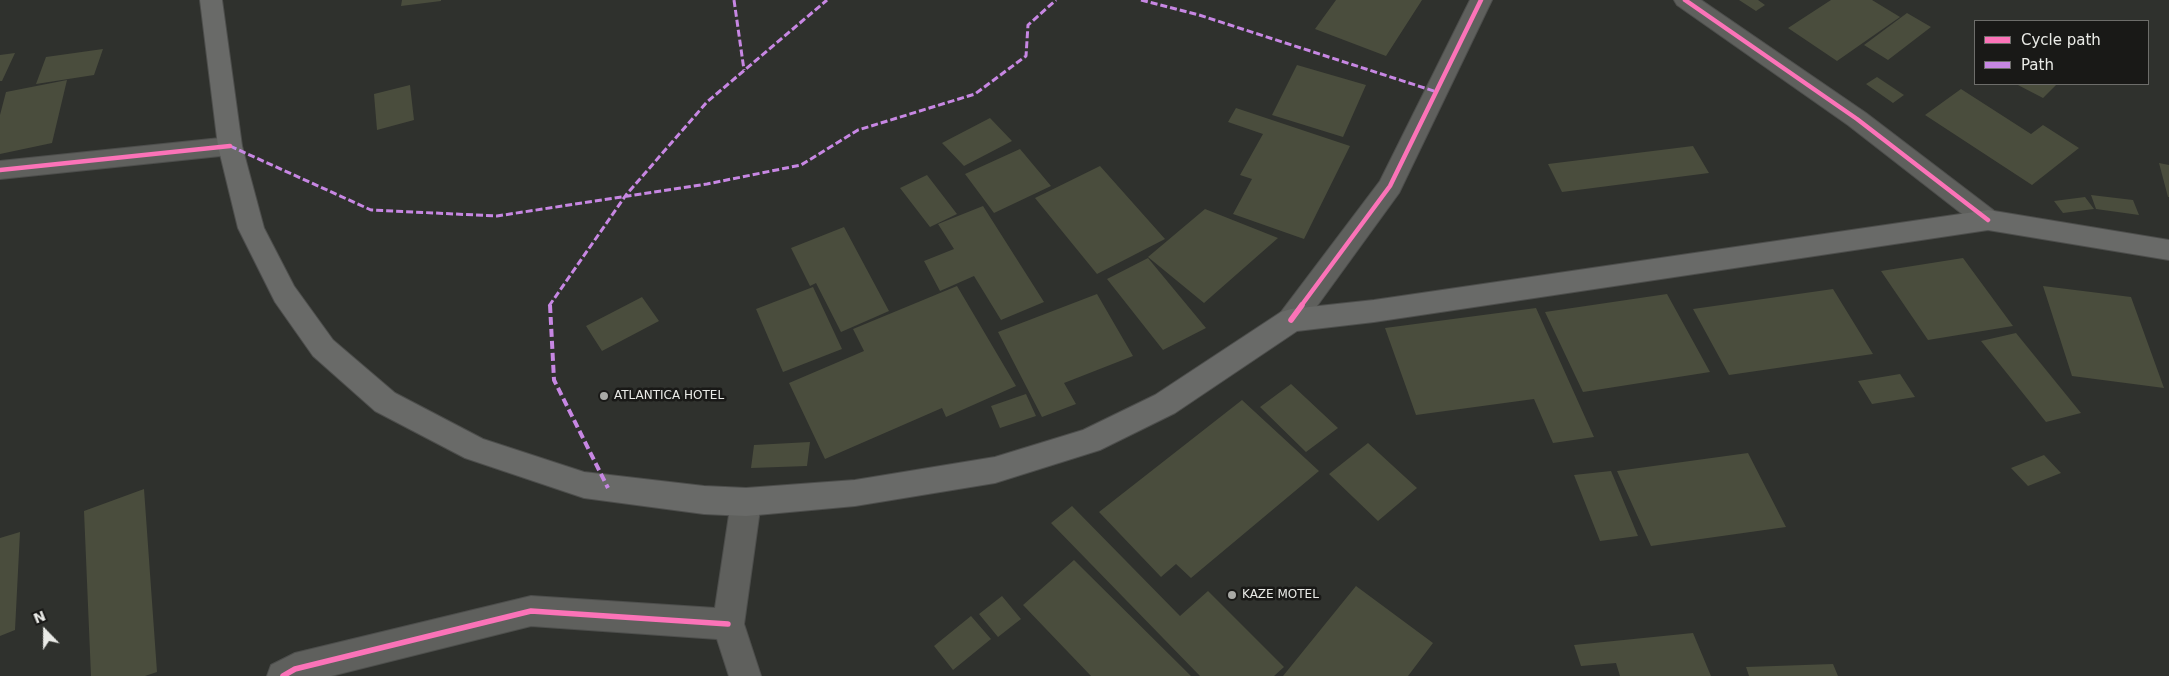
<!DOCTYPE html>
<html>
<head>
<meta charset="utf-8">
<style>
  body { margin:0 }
  #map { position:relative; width:2169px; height:676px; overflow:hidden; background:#2f312d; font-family:"DejaVu Sans",sans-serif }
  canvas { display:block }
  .legend { position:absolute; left:1974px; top:20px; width:175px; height:65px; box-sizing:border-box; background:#191917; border:1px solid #6d6d6a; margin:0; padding:6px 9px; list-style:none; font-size:15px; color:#eaebe7 }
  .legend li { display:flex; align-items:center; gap:10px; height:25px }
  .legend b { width:25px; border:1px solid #6d6d6a }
  .north { position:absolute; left:20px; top:606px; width:50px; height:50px; -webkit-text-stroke:4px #191917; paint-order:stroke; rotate:338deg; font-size:14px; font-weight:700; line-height:20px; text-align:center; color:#eaebe7 }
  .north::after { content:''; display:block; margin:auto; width:18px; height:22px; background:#eaebe7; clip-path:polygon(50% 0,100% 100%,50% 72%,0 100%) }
</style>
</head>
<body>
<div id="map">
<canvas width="2169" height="676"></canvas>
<ul class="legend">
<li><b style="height:6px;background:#fb73b8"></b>Cycle path</li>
<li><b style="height:6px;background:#c787e3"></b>Path</li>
</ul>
<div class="north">N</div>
</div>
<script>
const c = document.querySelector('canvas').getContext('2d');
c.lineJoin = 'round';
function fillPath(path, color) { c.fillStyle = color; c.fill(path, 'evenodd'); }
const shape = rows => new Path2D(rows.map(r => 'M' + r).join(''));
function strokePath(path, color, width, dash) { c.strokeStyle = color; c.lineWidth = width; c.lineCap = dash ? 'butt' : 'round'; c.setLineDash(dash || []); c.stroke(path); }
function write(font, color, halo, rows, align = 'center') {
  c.font = font + ' "DejaVu Sans",sans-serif'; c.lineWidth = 5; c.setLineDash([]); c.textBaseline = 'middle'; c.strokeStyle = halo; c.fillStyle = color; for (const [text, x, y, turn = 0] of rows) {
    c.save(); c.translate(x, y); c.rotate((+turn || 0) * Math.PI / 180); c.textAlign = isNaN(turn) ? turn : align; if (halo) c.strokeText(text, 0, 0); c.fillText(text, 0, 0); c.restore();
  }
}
const building = shape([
  [402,0,441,0,441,1,401,6],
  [1336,0,1422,0,1386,56,1315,29],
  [1739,0,1758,0,1765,5,1756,11],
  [1831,0,1872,0,1900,17,1837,61,1788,28],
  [1907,13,1931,27,1888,60,1864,45],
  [103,49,94,75,36,84,46,57],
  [15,53,2,81,0,81,0,55],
  [1297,65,1366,85,1343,137,1272,115],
  [1877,77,1904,95,1893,103,1866,84],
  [67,80,52,143,0,154,0,115,6,92],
  [2016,84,2057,84,2043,98],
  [410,85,414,120,377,130,374,94],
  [1961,89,2031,134,2043,125,2079,148,2032,185,1925,115],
  [1236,108,1350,146,1304,239,1233,214,1252,179,1240,175,1263,134,1228,122],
  [990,118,1012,141,964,166,942,143],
  [1693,146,1709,173,1562,192,1548,164],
  [1020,149,1051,186,994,213,965,174],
  [2159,163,2169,165,2169,197,2168,197],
  [1100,166,1165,239,1097,274,1035,198],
  [927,175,957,214,930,227,900,188],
  [2091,195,2133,200,2139,215,2096,209],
  [2085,197,2094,209,2063,213,2054,201],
  [983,206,1044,302,1001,320,974,276,940,291,924,261,954,249,938,224],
  [1205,209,1278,238,1204,303,1148,257],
  [844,227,889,311,841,332,816,283,810,286,791,248],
  [1148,258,1206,328,1163,350,1107,279],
  [1963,258,2013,326,1928,340,1881,271],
  [957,286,1016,386,946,417,942,408,825,459,789,383,864,351,853,329],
  [2043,286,2131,297,2164,388,2072,376],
  [813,287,842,349,783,372,756,309],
  [1833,289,1873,354,1729,375,1693,309],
  [1097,294,1133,356,1064,383,1076,404,1042,417,998,332],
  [1667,294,1710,372,1583,392,1545,312],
  [642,297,659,321,602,351,586,326],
  [1536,308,1594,437,1553,443,1534,399,1416,415,1385,328],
  [2016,333,2081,413,2046,422,1981,341],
  [1900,374,1915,397,1872,404,1858,381],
  [1291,384,1338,428,1306,452,1260,407],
  [1026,394,1036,416,1000,428,991,406],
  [1242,400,1319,471,1191,578,1176,564,1161,577,1099,512],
  [810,442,807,466,751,468,754,445],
  [1368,443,1417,488,1378,521,1329,474],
  [1748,453,1786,527,1651,546,1617,471],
  [2044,455,2061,473,2028,486,2011,468],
  [1611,471,1638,536,1600,541,1574,475],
  [144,489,157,672,145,676,91,676,84,511],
  [1072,506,1180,616,1208,591,1284,667,1274,676,1200,676,1051,523],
  [20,532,15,630,0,636,0,538],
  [1074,560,1191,676,1091,676,1023,605],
  [1356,586,1433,643,1408,676,1283,676],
  [1002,596,1021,619,998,637,979,614],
  [971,616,991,639,953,670,934,646],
  [1693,633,1711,676,1620,676,1616,663,1581,666,1574,645],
  [1833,664,1838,676,1749,676,1746,667]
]);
const minor = shape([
  [1470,0,1492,0,1399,193,1301,328,1291,331,1281,328,1277,320,1281,312,1380,181,1470,0],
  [1674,0,1701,0,1866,113,1997,213,2001,220,1997,227,1988,230,1979,227,1848,125,1677,5,1674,0],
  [230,137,239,140,242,146,239,152,230,155,0,179,0,161,230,137],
  [746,488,757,492,761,502,744,624,761,676,729,676,717,639,531,626,331,676,267,676,271,665,295,653,531,596,715,608,731,502,735,492,746,488]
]);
const secondary = shape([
  [200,0,222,0,242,146,264,228,294,286,333,340,395,393,483,439,584,472,704,486,746,488,855,480,995,457,1083,430,1155,395,1281,312,1291,309,1374,300,1988,210,2169,240,2169,260,1988,230,1374,322,1297,331,1175,413,1100,450,995,483,855,506,746,516,704,514,584,498,465,458,375,411,313,356,275,302,238,228,218,146,200,0]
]);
const quietFar1 = shape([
  [734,0,744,70],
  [1141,0,1199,15,1437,92],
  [230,146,371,210,497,216,707,184,801,165,858,130,975,94,1026,56,1028,25,1056,0],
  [549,306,626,195,707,102,827,0]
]);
const quiet = shape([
  [550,305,554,380,608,488]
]);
const cyclewayFar1 = shape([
  [1685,0,1857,119,1988,220],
  [0,170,230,146],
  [1301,306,1390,186,1481,0]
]);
const cycleway = shape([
  [1291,320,1302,305],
  [283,676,295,669,531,611,728,624]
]);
const markers = [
  [604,396,5,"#a9aaa6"],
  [1232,595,5,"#a9aaa6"]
];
const poiNames = [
  ["ATLANTICA HOTEL",614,396],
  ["KAZE MOTEL",1242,595]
];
fillPath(building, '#4a4d3d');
strokePath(minor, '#4d4e4c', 2);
strokePath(secondary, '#4d4e4c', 2);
fillPath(minor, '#5f605d');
fillPath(secondary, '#696a68');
strokePath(quietFar1, '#c787e3', 3, [7, 3]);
strokePath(quiet, '#c787e3', 4, [8, 4]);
strokePath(cyclewayFar1, '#fb73b8', 4.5);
strokePath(cycleway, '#fb73b8', 5.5);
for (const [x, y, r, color] of markers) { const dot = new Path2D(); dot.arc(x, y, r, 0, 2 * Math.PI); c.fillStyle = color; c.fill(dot); strokePath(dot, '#191917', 2); }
write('12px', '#eaebe7', '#191917', poiNames, 'left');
</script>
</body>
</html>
